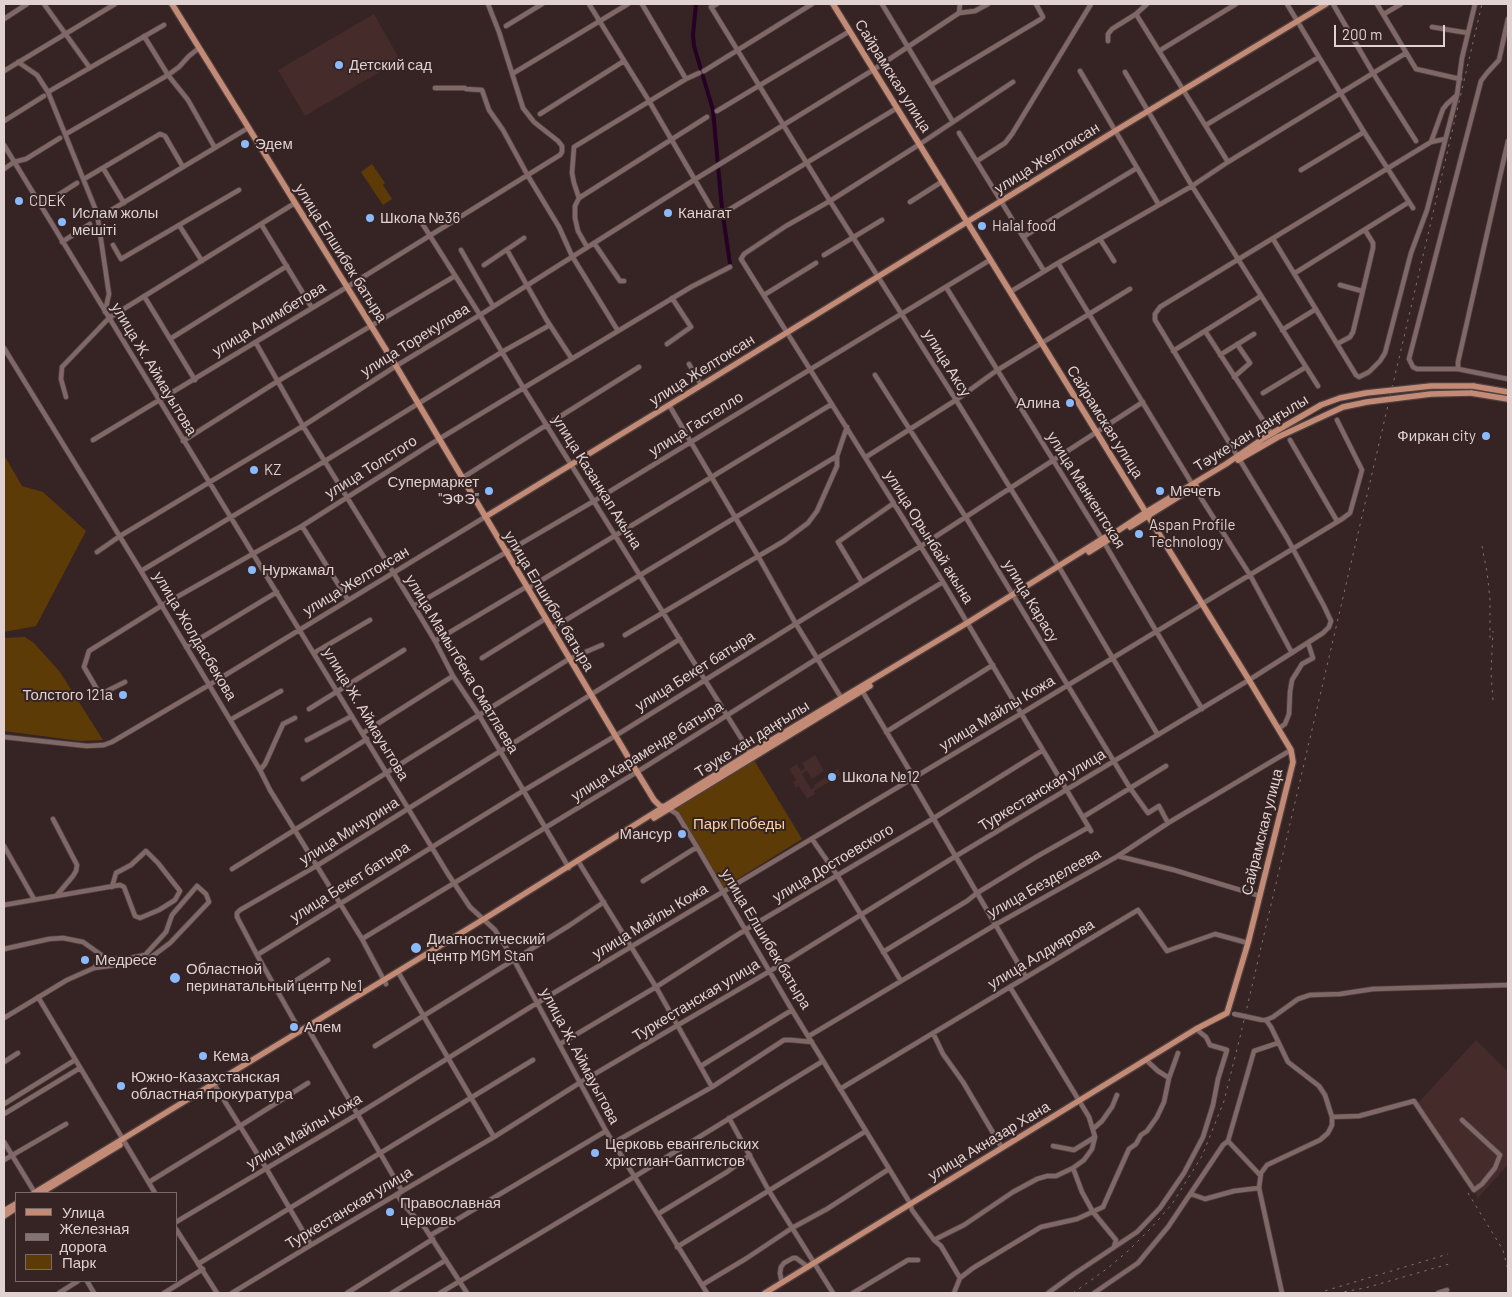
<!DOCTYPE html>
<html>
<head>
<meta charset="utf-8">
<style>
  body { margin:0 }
  #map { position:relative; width:1512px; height:1297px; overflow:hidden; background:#362323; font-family:Barlow,sans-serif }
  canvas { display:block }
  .frame { position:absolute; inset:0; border:5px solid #dfd2d1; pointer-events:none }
  .legend { position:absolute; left:15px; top:1192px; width:162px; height:90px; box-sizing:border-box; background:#362323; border:1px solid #7a6969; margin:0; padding:6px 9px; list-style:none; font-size:15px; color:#dfd2d1 }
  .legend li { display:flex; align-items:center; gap:10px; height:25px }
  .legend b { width:25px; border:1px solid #7a6969 }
  .scale { position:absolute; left:1334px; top:25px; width:111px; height:22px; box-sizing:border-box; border:2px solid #dfd2d1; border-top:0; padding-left:6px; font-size:15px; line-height:18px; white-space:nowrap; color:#dfd2d1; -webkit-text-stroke:4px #362323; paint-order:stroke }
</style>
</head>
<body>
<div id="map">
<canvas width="1512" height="1297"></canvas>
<div class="frame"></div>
<ul class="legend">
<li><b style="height:6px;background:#c38b75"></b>Улица</li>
<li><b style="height:6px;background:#837372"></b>Железная дорога</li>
<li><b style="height:14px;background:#5d3b06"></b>Парк</li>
</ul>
<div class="scale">200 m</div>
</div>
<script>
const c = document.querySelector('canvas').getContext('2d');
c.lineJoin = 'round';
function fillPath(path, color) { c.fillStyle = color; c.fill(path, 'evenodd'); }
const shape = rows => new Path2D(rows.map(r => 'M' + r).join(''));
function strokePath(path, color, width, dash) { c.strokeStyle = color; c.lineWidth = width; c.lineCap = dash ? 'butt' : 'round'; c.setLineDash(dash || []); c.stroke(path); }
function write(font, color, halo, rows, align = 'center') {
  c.font = font + ' Barlow,sans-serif'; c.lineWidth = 4; c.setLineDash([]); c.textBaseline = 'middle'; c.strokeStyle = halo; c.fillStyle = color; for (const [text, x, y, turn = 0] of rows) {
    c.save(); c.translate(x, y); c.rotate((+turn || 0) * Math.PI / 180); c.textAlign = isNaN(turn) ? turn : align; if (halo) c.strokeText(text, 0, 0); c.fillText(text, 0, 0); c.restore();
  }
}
const built = shape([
  [374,14,400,60,305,116,278,70],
  [815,755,824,771,812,779,807,771,802,774,811,789,815,787,814,785,838,769,841,775,814,791,815,794,807,799,799,786,796,788,793,782,796,780,789,769,797,764,801,771,805,768,802,763],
  [1476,1040,1508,1072,1508,1165,1478,1198,1418,1103]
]);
const green = shape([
  [372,164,385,183,383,185,392,199,383,205,361,172],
  [4,455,22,486,43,492,86,531,36,626,4,632],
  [25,637,34,643,60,672,103,740,80,741,4,731,4,638],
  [754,760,802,839,723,888,675,809]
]);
const canal = shape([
  [696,4,693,35,694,46,713,110,722,209,730,264]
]);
const minor = shape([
  [44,4,90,68],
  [589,4,649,101,716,216,727,211,897,108],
  [642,4,686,79],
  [717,4,711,7,830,201,956,400,1059,567,1158,735],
  [882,4,953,122],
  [1287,4,1364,132,1413,208],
  [1333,4,1373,73,1416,141],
  [1377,4,1416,69,1460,79],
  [959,13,960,4],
  [1136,14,1228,162],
  [1384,14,1401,4],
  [4,19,27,4],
  [506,26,542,4],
  [1432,27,1468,33],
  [144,36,168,75,188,100,215,148],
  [1108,41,1108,34,1112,29,1136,14,1147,4],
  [1159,51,1236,4],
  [18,62,37,75,48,92,97,213,109,294,105,312],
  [4,71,115,4],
  [704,71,812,4],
  [1080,71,1159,205],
  [1125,72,1192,186,1318,386],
  [512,74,628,4],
  [1013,82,920,144,830,201,786,226,744,254,741,259,943,582,1091,831],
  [931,85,1041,19,1043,17,1036,4],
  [435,88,465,88,466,89,482,90,489,110,503,130,528,176,559,227,572,256,618,331],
  [48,92,164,25],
  [717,111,850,31],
  [540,114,624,61],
  [4,121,44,96],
  [1206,125,1319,57],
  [959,133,1012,219],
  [66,134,168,75,179,67,189,56,199,48],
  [1508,141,1458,362,1458,369,1508,379],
  [1431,142,1443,109,1447,104,1456,96],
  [4,145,448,874,470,907,495,930,514,960,606,1131,707,1293],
  [977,161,1005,143,1012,134,1091,4],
  [103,168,124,203],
  [4,169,14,162,26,159,60,138],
  [1301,170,1364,132],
  [84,179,160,134,165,136,183,167],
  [579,198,707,117],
  [910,202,943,181],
  [41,206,77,183],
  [98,218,248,128],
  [420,220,480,315,524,389,751,754],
  [261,224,312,308],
  [179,225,202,261],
  [1017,227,1044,271],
  [1023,237,1137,168],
  [1100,239,1114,261],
  [1273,239,1356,375,1359,377,1369,372,1380,361,1385,353,1411,253,1427,210,1457,95,1462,58,1475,4],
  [62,242,90,224],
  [594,243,620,281,624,281],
  [113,245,121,259,239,190],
  [587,247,578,231,575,218,575,206,579,198,574,183,572,173,574,147,686,79,699,73],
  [461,250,493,306],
  [507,250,546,319,572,359],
  [824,255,882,220],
  [1058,263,1194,487,1250,575,1292,653],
  [484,265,524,238],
  [1295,273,1409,202],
  [1340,285,1362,291],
  [946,287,1102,539,1202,709],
  [1010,292,1058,263,1192,186,1228,162,1406,53],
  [764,295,816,263],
  [144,296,195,380],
  [1282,330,1316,309],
  [1205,331,1272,434],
  [170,339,287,266],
  [256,343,303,426,414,606,435,641,453,676,479,715,569,868],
  [667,344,691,327,672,298],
  [1337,344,1350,337,1353,332,1373,248,1373,243,1365,230],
  [4,348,141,571,260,770,270,790,362,939,386,984],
  [1173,351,1261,296],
  [1220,355,1254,334],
  [689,364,701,385],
  [1458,369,1417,369,1413,367,1409,359,1481,81,1487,73,1499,60,1508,19],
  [875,375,965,516,1130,788,1148,813,1159,806,1168,823],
  [1234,377,1250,363,1237,344],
  [1263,393,1306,367],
  [66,397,61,379,62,367,109,318,295,203],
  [669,405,758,556,796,624,842,699],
  [93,440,347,287,560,155,562,152,562,146,558,141,534,122,523,108,499,32,488,4],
  [1290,440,1337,521],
  [183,441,278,381,455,276],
  [866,457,956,400,996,371,1130,289],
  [462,478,639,367],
  [302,526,348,600],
  [97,552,120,536,303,426,396,366,480,315,694,180,873,70,959,13,975,11,988,4],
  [141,571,325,461,502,352,550,325],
  [862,582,838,542,894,503],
  [527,589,832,404],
  [414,606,594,501,990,260],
  [551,629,837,456,847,427],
  [625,635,784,541,808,523,817,511,837,466,837,456],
  [435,641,526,587],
  [186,647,277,592],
  [314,653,370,620],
  [482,658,545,619],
  [125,682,105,692,98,691,84,667,89,651,161,606,302,526,439,439,691,287,730,267],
  [861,689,914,778],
  [309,709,404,650],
  [230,720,281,691],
  [1278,729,1285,724,1289,714,1290,692,1292,680,1302,664,1313,658,1308,643],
  [886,732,993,665],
  [363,733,453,676],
  [4,737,87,746,104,745,112,742,209,685,485,517],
  [307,740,352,716],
  [260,770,265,764,283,724,295,718],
  [303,779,367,739],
  [911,780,1026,977],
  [669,809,677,814,697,847,792,1010,910,1203,912,1210,934,1240,941,1246,960,1278],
  [1083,817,1166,766],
  [53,819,77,865,76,871,73,876,57,895],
  [812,839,837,875,901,981],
  [4,846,34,899],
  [1118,856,1174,870,1260,896],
  [578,861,656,987,712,1087],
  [232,869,569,659,602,645],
  [643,881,697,847],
  [4,905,120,885,124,887,135,916,140,918,159,910,175,900,180,891,158,863,146,851,131,865,116,873,112,887],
  [362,939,637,772,818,658,943,582],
  [4,949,49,939,63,938,83,942,107,959],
  [883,952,967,901,977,893,1036,857,1089,827],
  [257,955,523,791,615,736,921,546,1143,402],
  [398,972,494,1137],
  [278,992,328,960],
  [38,997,155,1193],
  [4,1018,67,980,94,968,146,961,170,943,209,902,206,894,197,886,172,915,166,932,145,955,130,958,107,959,99,962,94,968],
  [1264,1020,1266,1020,1273,1017,1298,999,1310,995,1340,994,1373,989,1508,985],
  [1266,1020,1271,1027,1288,1062,1319,1086,1325,1095,1332,1117,1359,1116,1414,1101,1474,1190,1482,1184,1495,1168,1500,1155,1462,1120],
  [307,1027,402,1191],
  [300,1031,257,955,237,917,237,913,240,910,318,865,680,639],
  [933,1033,943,1054,963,1082,1002,1148],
  [809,1036,995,925,1118,856,1168,823,1291,750],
  [560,1044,656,987,745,930,934,818,1043,750],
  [375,1046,570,925,604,902],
  [4,1062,18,1053],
  [701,1066,792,1010],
  [1169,1078,1178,1053],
  [214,1084,266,1168,311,1245],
  [840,1089,1138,910,1167,951,1215,934,1248,943],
  [4,1104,75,1060],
  [4,1114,80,1068],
  [729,1118,769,1191,833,1293],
  [1093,1129,1102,1121,1112,1107,1117,1095],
  [1228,1141,1260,1175],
  [4,1142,35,1193],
  [613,1143,712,1087,784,1040,791,1040,812,1042],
  [1053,1146,1074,1150,1095,1137],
  [4,1160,66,1124],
  [1073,1168,1082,1192,1093,1212,1116,1240,1114,1247],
  [149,1182,240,1126,308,1083],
  [397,1194,403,1204,425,1228,467,1293],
  [1191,1194,1205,1199,1234,1191,1259,1188],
  [658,1214,727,1172,750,1155],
  [176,1222,358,1114,537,1003,1022,713,1342,519,1350,513,1362,470,1337,420],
  [176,1229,217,1293],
  [431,1235,606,1131],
  [934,1240,964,1225,1013,1192,1037,1179,1047,1176,1056,1176,1073,1168,1084,1160,1092,1149,1095,1137,1089,1117,1010,987],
  [677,1247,866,1131],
  [198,1264,533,1060],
  [87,1281,94,1293],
  [782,1283,780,1273,781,1267,784,1263,793,1258,796,1258,808,1267],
  [702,1285,747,1258,792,1228,827,1209,889,1169],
  [59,1293,78,1281],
  [164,1293,203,1269],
  [232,1293,311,1245,494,1137,581,1082,770,971,956,856,1249,680,1323,633,1329,627,1331,621,1324,606,1287,538,1155,320,1155,314,1160,307,1431,142,1445,139],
  [347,1293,433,1239],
  [392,1293,446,1260],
  [440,1293,634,1177,823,1061],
  [853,1293,908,1260,918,1260],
  [954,1293,960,1278,973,1268,1041,1227,1077,1219,1103,1207,1129,1149,1136,1144,1141,1135,1147,1131,1157,1117,1164,1102,1169,1078,1158,1071,1146,1060],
  [1048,1293,1074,1274,1137,1232,1160,1208,1184,1173,1203,1137,1213,1105,1218,1079,1227,1050,1210,1045,1206,1037,1196,1029],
  [1094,1293,1138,1263,1168,1227,1223,1145,1228,1141,1254,1051,1278,1043],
  [1282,1293,1259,1188,1261,1173,1267,1165,1320,1140,1328,1133,1332,1125,1332,1117],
  [1438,1293,1447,1290]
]);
const major = shape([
  [172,4,396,366,637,772,654,800,660,806,666,807],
  [1473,386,1508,392],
  [1471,393,1508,399],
  [1238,460,1278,437,1302,426],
  [485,517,669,405,1115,131,1326,4],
  [1130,527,1196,486],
  [1089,552,1113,537],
  [654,818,870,686],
  [34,1193,484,919,750,753,967,623,1102,539,1116,532,1146,512,1226,464,1264,438,1321,405],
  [41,1193,120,1145],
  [4,1211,16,1204],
  [4,1216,16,1208],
  [765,1293,1196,1029,1227,1013,1248,943,1293,762,1291,750,1249,680,833,4]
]);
const rail = shape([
  [1482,546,1487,572,1490,599,1490,639],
  [1493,700,1491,672,1493,631],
  [1468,1193,1503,1250,1508,1270],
  [1073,1293,1108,1268,1128,1251,1152,1227,1172,1204,1202,1156,1224,1101,1241,1033,1482,4],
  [1318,1293,1448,1254],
  [1337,1293,1365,1288,1449,1264]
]);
const minorBridge = shape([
  [1234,1014,1262,1020]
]);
const majorBridge = shape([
  [1321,405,1340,398,1366,393,1431,386,1473,386],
  [1302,426,1343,407,1367,402,1431,394,1471,393]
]);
const markers = [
  [339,65,5,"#8abafc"],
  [245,144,5,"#8abafc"],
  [19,201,5,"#8abafc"],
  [668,213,5,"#8abafc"],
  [370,218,5,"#8abafc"],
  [62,222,5,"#8abafc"],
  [982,226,5,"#8abafc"],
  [1070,403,5,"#8abafc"],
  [1486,436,5,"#8abafc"],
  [254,470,5,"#8abafc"],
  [489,491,5,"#8abafc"],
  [1160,491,5,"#8abafc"],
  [1139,534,5,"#8abafc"],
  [252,570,5,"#8abafc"],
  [123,695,5,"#8abafc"],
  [832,777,5,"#8abafc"],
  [682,834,5,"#8abafc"],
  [416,948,6,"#8abafc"],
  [85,960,5,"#8abafc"],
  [175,978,6,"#8abafc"],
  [294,1027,5,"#8abafc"],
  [203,1056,5,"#8abafc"],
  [121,1086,5,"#8abafc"],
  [595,1153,5,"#8abafc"],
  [390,1212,5,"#8abafc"]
];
const poiNames = [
  ["Детский сад",349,65],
  ["Эдем",255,144],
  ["CDEK",29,201],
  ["Ислам жолы",72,213],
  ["мешіті",72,230],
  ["Канагат",678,213],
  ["Школа №36",380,218],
  ["Halal food",992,226],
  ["Алина",1060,403,"right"],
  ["Фиркан city",1476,436,"right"],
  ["KZ",264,470],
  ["Супермаркет",479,482,"right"],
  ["\"ЭФЭ\"",479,499,"right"],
  ["Мечеть",1170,491],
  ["Aspan Profile",1149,525],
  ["Technology",1149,542],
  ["Нуржамал",262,570],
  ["Толстого 121а",113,695,"right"],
  ["Школа №12",842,777],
  ["Мансур",672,834,"right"],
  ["Диагностический",427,939],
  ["центр MGM Stan",427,956],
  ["Медресе",95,960],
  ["Областной",186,969],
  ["перинатальный центр №1",186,986],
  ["Алем",304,1027],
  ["Кема",213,1056],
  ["Южно-Казахстанская",131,1077],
  ["областная прокуратура",131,1094],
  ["Церковь евангельских",605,1144],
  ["христиан-баптистов",605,1161],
  ["Православная",400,1203],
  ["церковь",400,1220]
];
const streetNames = [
  ["Сайрамская улица",893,76,58],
  ["улица Желтоксан",1047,158,-32],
  ["улица Елшибек батыра",341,253,58],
  ["улица Алимбетова",269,319,-31],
  ["улица Торекулова",415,340,-32],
  ["улица Аксу",947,363,58],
  ["улица Ж. Аймауытова",154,369,59],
  ["улица Желтоксан",702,370,-32],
  ["Сайрамская улица",1105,422,58],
  ["улица Гастелло",696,424,-32],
  ["Тәуке хан даңғылы",1251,433,-32],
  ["улица Толстого",371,467,-32],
  ["улица Казанкап Акына",597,482,58],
  ["улица Манкентская",1086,490,58],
  ["улица Орынбай акына",929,537,58],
  ["улица Желтоксан",356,581,-31],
  ["улица Елшибек батыра",549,601,59],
  ["улица Карасу",1031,601,59],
  ["улица Жолдасбекова",195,636,59],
  ["улица Мамытбека Сматлаева",462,664,59],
  ["улица Бекет батыра",695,671,-32],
  ["улица Майлы Кожа",997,713,-31],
  ["улица Ж. Аймауытова",366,714,59],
  ["Тәуке хан даңғылы",752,739,-32],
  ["улица Караменде батыра",647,751,-32],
  ["Туркестанская улица",1042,790,-31],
  ["улица Мичурина",349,831,-32],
  ["Сайрамская улица",1262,832,-76],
  ["улица Достоевского",833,863,-31],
  ["улица Бекет батыра",350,882,-32],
  ["улица Безделеева",1044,883,-29],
  ["улица Майлы Кожа",650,921,-31],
  ["улица Елшибек батыра",766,939,59],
  ["улица Алдиярова",1041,954,-31],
  ["Туркестанская улица",696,1000,-31],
  ["улица Ж. Аймауытова",580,1056,62],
  ["улица Майлы Кожа",304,1131,-31],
  ["улица Акназар Хана",989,1141,-31],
  ["Туркестанская улица",349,1208,-31]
];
const parkNames = [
  ["Парк Победы",739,824]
];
fillPath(built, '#452b2a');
fillPath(green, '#5d3b06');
strokePath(canal, '#270025', 4);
strokePath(minor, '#4f3f3f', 6);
strokePath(major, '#4f3f3f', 8);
strokePath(minor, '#7f6867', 4.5);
strokePath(major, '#c38b75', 5.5);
strokePath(rail, '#837372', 1, [2.5, 5]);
strokePath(minorBridge, '#4f3f3f', 6, []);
strokePath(majorBridge, '#4f3f3f', 8, []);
strokePath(minorBridge, '#7f6867', 4.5);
strokePath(majorBridge, '#c38b75', 5.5);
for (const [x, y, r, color] of markers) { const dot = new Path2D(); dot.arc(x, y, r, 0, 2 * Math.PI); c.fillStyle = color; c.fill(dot); strokePath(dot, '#362323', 2); }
write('15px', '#dfd2d1', '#362323', poiNames, 'left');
write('15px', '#dfd2d1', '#362323', streetNames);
write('15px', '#f9d2a5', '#362323', parkNames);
</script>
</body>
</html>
